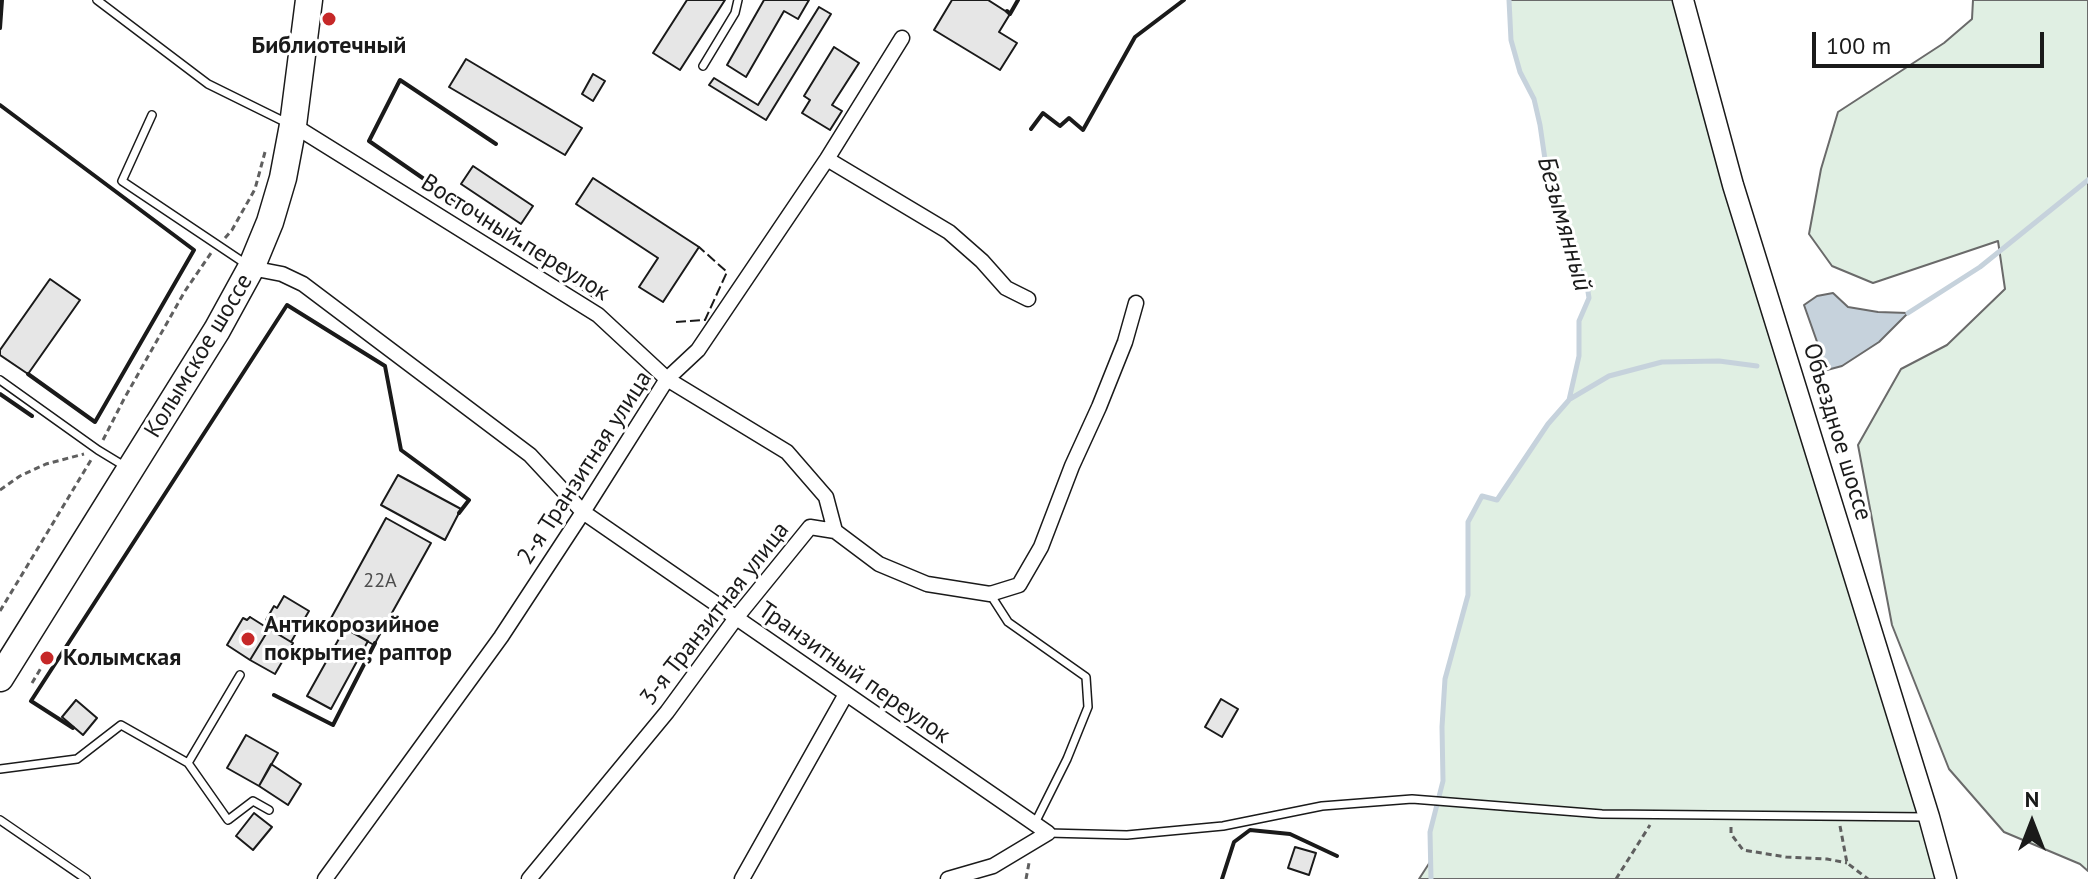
<!DOCTYPE html>
<html>
<head>
<meta charset="utf-8">
<style>
  body { margin:0 }
  #map { position:relative; width:2088px; height:879px; overflow:hidden; background:#fff; font-family:"PT Sans",sans-serif }
  canvas { display:block }
  .north { position:absolute; left:1992px; top:783px; width:80px; height:80px; -webkit-text-stroke:6px #fff; paint-order:stroke; rotate:0deg; font-size:22px; font-weight:700; line-height:32px; text-align:center; color:#1a1a1a }
  .north::after { content:''; display:block; margin:auto; width:28px; height:36px; background:#1a1a1a; clip-path:polygon(50% 0,100% 100%,50% 72%,0 100%) }
  .scale { position:absolute; left:1812px; top:32px; width:232px; height:36px; box-sizing:border-box; border:4px solid #1a1a1a; border-top:0; padding-left:10px; font-size:24px; line-height:28px; white-space:nowrap; color:#1a1a1a; -webkit-text-stroke:6px #fff; paint-order:stroke }
</style>
</head>
<body>
<div id="map">
<canvas width="2088" height="879"></canvas>
<div class="north">N</div>
<div class="scale">100 m</div>
</div>
<script>
const c = document.querySelector('canvas').getContext('2d');
c.lineJoin = 'round';
function fillPath(path, color) { c.fillStyle = color; c.fill(path, 'evenodd'); }
const shape = rows => new Path2D(rows.map(r => 'M' + r).join(''));
function strokePath(path, color, width, dash) { c.strokeStyle = color; c.lineWidth = width; c.lineCap = dash ? 'butt' : 'round'; c.setLineDash(dash || []); c.stroke(path); }
function write(font, color, halo, rows, align = 'center') {
  c.font = font + ' "PT Sans",sans-serif'; c.lineWidth = 6; c.setLineDash([]); c.textBaseline = 'middle'; c.strokeStyle = halo; c.fillStyle = color; for (const [text, x, y, turn = 0] of rows) {
    c.save(); c.translate(x, y); c.rotate((+turn || 0) * Math.PI / 180); c.textAlign = isNaN(turn) ? turn : align; if (halo) c.strokeText(text, 0, 0); c.fillText(text, 0, 0); c.restore();
  }
}
const green = shape([
  [1509,0,1683,0,1946,879,1419,879,1430,862,1430,832,1443,781,1442,727,1445,679,1468,595,1468,522,1482,496,1498,500,1548,424,1569,400,1579,356,1579,321,1589,298,1586,279,1571,258,1548,180,1540,125,1534,99,1520,72,1511,40,1509,0],
  [1973,0,2088,0,2088,871,2080,864,2004,832,1949,769,1892,625,1858,445,1901,369,1947,345,2005,289,1998,241,1873,283,1832,266,1809,234,1821,169,1838,112,1944,43,1972,19,1973,0]
]);
const water = shape([
  [1833,293,1848,307,1878,312,1908,313,1879,342,1842,366,1827,370,1804,305,1817,296,1833,293]
]);
const stream = shape([
  [1908,313,1980,267,2088,180],
  [1570,399,1609,376,1662,362,1719,361,1757,366],
  [1431,879,1430,832,1443,781,1442,727,1445,679,1468,595,1468,522,1482,496,1497,500,1548,424,1569,400,1579,356,1579,321,1589,298,1586,279,1571,258,1548,180,1540,125,1534,99,1520,72,1511,40,1509,0]
]);
const building = shape([
  [687,0,725,0,680,70,653,53,687,0],
  [764,0,809,0,798,19,784,11,746,77,727,65,764,0],
  [952,0,988,0,1010,14,999,32,1017,43,1000,70,934,30,952,0],
  [819,7,831,14,766,120,709,85,714,78,758,105,819,7],
  [834,47,859,63,832,105,842,111,830,130,802,113,810,100,804,96,834,47],
  [466,59,582,128,565,155,449,87,466,59],
  [593,74,605,81,593,101,582,94,593,74],
  [473,166,533,206,521,224,461,184,473,166],
  [593,178,699,247,663,302,639,287,658,258,576,204,593,178],
  [50,279,80,300,28,374,0,355,0,350,50,279],
  [398,475,461,509,445,540,381,505,398,475],
  [386,518,431,543,374,645,330,620,386,518],
  [284,596,309,611,291,642,265,626,268,621,266,620,274,606,277,608,284,596],
  [250,617,269,629,250,660,227,645,243,618,247,620,250,617],
  [345,628,368,641,331,709,307,696,345,628],
  [269,629,293,643,275,674,250,660,269,629],
  [1221,699,1238,709,1222,737,1205,727,1221,699],
  [76,700,97,718,83,735,62,717,76,700],
  [246,735,278,753,259,786,227,768,246,735],
  [271,764,301,784,288,805,259,786,271,764],
  [254,813,272,827,253,850,236,836,254,813],
  [1295,847,1316,853,1309,875,1288,868,1295,847]
]);
const path = shape([
  [225,238,232,230,255,189,265,152],
  [103,440,124,399,185,291,211,253],
  [0,490,20,476,46,464,84,454],
  [0,611,91,460],
  [32,683,47,658],
  [1840,826,1847,863,1868,879],
  [1731,827,1731,834,1743,850,1786,857,1827,859,1847,863],
  [1026,879,1029,863],
  [1616,879,1650,825]
]);
const lane = shape([
  [97,0,208,84,287,123],
  [703,66,735,13,738,0],
  [152,115,122,181,246,264],
  [0,380,98,450,126,467],
  [990,594,1008,622,1086,677,1088,707,1067,759,1035,823],
  [188,763,240,675],
  [0,769,77,759,121,725,188,763,228,820,253,801,269,810],
  [0,820,86,879],
  [1048,833,1127,835,1223,826,1322,806,1412,799,1602,814,1927,817]
]);
const street = shape([
  [293,125,598,315,667,379,787,452,826,497,835,531],
  [827,159,949,232,982,261,1006,288,1028,299],
  [251,268,282,274,303,284,530,455,583,512,1048,833,993,866,948,879],
  [325,879,501,637,583,512,667,379,698,350,827,159,902,38],
  [529,879,667,712,736,618,810,527,835,531,879,564,927,584,990,594,1019,585,1041,547,1072,466,1099,407,1125,342,1136,303],
  [742,879,846,694]
]);
const secondary = shape([
  [1683,0,1733,185,1929,817,1946,879]
]);
const highway = shape([
  [0,678,217,330,251,268,270,222,283,178,293,125,309,0]
]);
const fence = shape([
  [676,322,705,320,727,272,699,247]
]);
const wall = shape([
  [1007,11,1010,14,1018,0],
  [0,28,2,0],
  [0,105,194,250,95,422,28,374],
  [1031,129,1043,113,1060,126,1069,118,1083,130,1135,37,1184,0],
  [496,144,400,80,369,141,595,297],
  [0,394,32,416],
  [274,695,333,725,375,643],
  [73,728,31,701,287,305,385,366,401,450,469,500,459,513],
  [1222,879,1234,842,1250,830,1290,834,1337,856]
]);
const markers = [
  [329,19,8,"#c62828"],
  [248,639,8,"#c62828"],
  [47,658,8,"#c62828"]
];
const numberNames = [
  ["22А",380,581]
];
const poiNames = [
  ["Библиотечный",329,46,"center"],
  ["Антикорозийное",264,625],
  ["покрытие, раптор",264,653],
  ["Колымская",63,658]
];
const streetNames = [
  ["Восточный переулок",515,238,32],
  ["Колымское шоссе",199,356,-59],
  ["Объездное шоссе",1837,432,73],
  ["2-я Транзитная улица",585,468,-57],
  ["3-я Транзитная улица",715,614,-52],
  ["Транзитный переулок",854,673,35]
];
const waterNames = [
  ["Безымянный",1564,224,74]
];
fillPath(green, '#e0efe3');
strokePath(green, '#6a6a6a', 2);
fillPath(water, '#c6d2dc');
strokePath(water, '#6a6a6a', 2);
strokePath(stream, '#c6d2dc', 5);
fillPath(building, '#e6e6e6');
strokePath(building, '#1a1a1a', 2);
strokePath(lane, '#1a1a1a', 10);
strokePath(street, '#1a1a1a', 17);
strokePath(secondary, '#1a1a1a', 23);
strokePath(highway, '#1a1a1a', 29);
strokePath(path, '#5f5f5f', 3, [6, 4]);
strokePath(lane, '#fff', 7);
strokePath(street, '#fff', 14);
strokePath(secondary, '#fff', 20);
strokePath(highway, '#fff', 26);
strokePath(fence, '#1a1a1a', 2, [10, 4]);
strokePath(wall, '#1a1a1a', 4);
for (const [x, y, r, color] of markers) { const dot = new Path2D(); dot.arc(x, y, r, 0, 2 * Math.PI); c.fillStyle = color; c.fill(dot); strokePath(dot, '#fff', 3); }
write('20px', '#4d4d4d', null, numberNames);
write('bold 24px', '#1a1a1a', '#fff', poiNames, 'left');
write('24px', '#1a1a1a', '#fff', streetNames);
write('italic 26px', '#1a1a1a', '#fff', waterNames);
</script>
</body>
</html>
